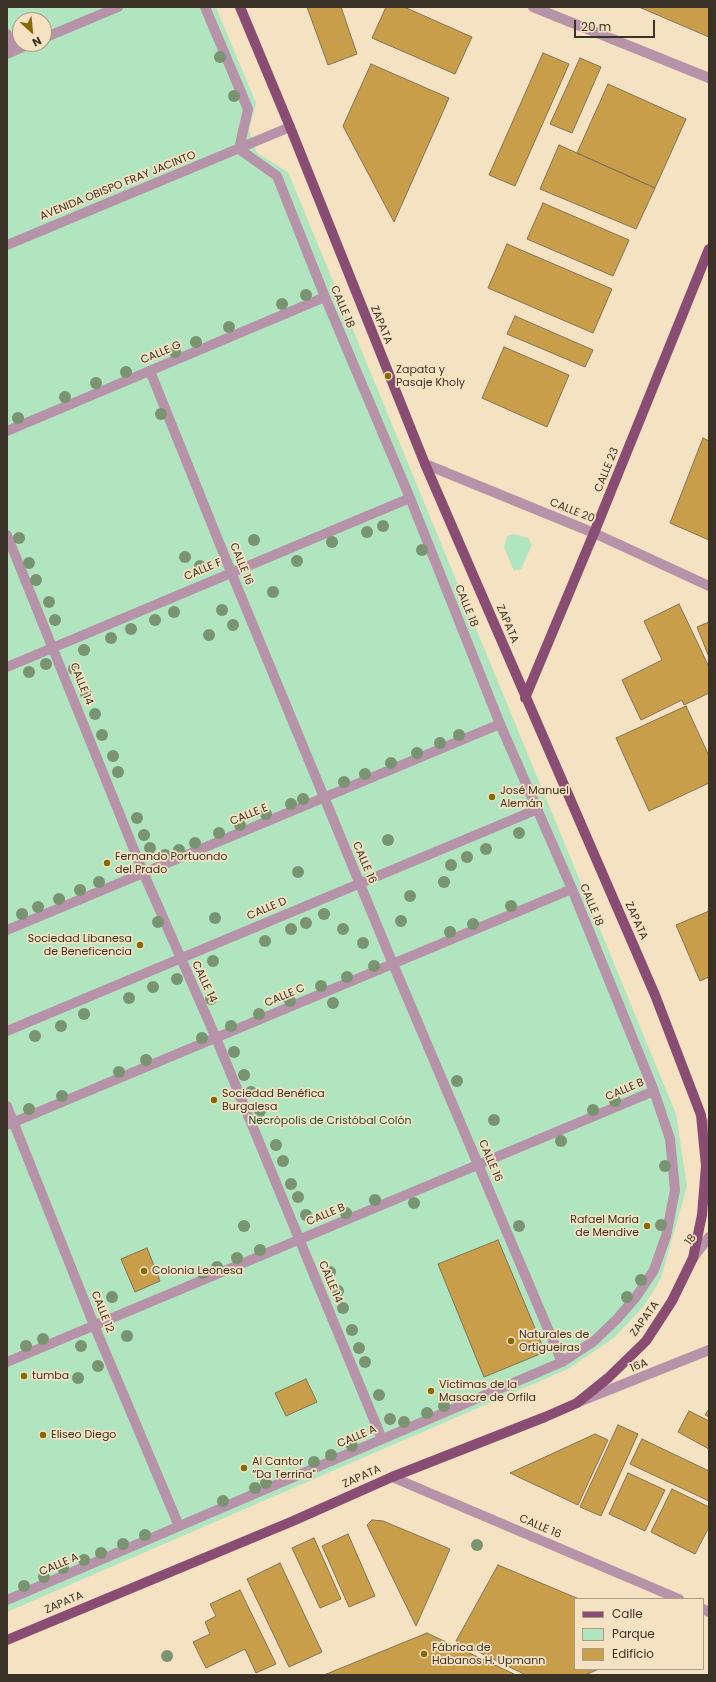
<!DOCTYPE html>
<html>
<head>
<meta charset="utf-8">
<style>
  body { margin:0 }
  #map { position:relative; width:716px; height:1682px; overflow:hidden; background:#f5e2c2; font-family:Poppins,sans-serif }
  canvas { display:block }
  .frame { position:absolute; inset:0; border:8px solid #3a3226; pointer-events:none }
  .legend { position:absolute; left:574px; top:1598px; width:130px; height:72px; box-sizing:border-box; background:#f5e2c2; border:1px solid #aa9c84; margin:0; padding:5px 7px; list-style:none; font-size:12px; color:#3a3226 }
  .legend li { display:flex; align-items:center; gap:8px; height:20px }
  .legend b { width:20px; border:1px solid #aa9c84 }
  .north { position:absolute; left:12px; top:12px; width:40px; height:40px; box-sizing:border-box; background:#f5e2c2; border:1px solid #aa9c84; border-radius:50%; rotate:153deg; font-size:11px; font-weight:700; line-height:16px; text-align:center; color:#3a3226 }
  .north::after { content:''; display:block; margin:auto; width:14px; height:18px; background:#866a05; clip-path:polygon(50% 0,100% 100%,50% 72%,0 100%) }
  .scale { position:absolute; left:574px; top:20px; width:81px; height:18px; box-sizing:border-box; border:2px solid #3a3226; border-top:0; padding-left:5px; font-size:12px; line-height:14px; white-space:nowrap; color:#3a3226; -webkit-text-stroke:3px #f5e2c2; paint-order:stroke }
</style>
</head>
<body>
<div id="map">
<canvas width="716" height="1682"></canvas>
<div class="frame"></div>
<ul class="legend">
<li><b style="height:5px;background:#894d74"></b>Calle</li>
<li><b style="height:11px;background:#b0e5c0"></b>Parque</li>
<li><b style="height:11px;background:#c99e4b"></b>Edificio</li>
</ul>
<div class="north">N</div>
<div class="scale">20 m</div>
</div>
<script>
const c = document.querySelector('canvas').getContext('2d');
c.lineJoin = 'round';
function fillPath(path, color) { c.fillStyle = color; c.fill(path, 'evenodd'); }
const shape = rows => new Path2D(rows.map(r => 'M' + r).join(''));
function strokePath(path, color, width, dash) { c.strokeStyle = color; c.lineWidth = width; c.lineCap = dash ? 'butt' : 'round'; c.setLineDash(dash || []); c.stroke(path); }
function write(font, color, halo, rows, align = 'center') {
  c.font = font + ' Poppins,sans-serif'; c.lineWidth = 3.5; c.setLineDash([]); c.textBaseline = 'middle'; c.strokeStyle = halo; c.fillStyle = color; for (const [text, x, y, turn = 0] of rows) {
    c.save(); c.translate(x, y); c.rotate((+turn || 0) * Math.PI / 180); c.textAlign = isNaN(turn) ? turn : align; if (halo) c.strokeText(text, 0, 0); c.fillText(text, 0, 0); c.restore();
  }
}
const green = shape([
  [7,7,216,7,256,103,249,130,257,153,288,172,676,1114,687,1186,661,1278,644,1306,614,1338,568,1369,7,1612],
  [20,20,44,20,44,44,20,44],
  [513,534,528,538,532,545,521,569,514,571,504,547,507,536]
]);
const building = shape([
  [307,7,341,7,357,54,328,65,307,7],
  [386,7,404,7,472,37,455,74,372,38,386,7],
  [639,7,709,7,709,37,639,7],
  [543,53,569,64,515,186,489,175,543,53],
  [580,58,601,67,572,133,550,124,580,58],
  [371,64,449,98,394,222,343,126,371,64],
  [608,84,686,119,655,188,577,153,608,84],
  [559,145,655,188,636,229,540,189,559,145],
  [543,203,629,240,613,276,527,239,543,203],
  [507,244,612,289,593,333,488,288,507,244],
  [515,316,593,350,585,367,507,334,515,316],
  [504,347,569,375,547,427,482,398,504,347],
  [703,438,709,441,709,540,670,523,703,438],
  [679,604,709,667,709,693,684,705,682,700,641,720,622,680,662,660,644,621,679,604],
  [709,622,709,657,697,627,709,622],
  [686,706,709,756,709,783,649,811,616,738,686,706],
  [709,911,709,977,700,981,676,925,709,911],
  [498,1240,545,1352,484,1377,438,1264,498,1240],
  [147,1248,160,1281,135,1292,121,1259,147,1248],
  [306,1379,317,1402,286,1416,275,1393,306,1379],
  [709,1409,709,1417,705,1415,709,1409],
  [689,1411,709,1421,709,1449,678,1432,689,1411],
  [618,1425,638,1434,601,1516,580,1507,618,1425],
  [595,1434,608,1440,578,1505,510,1473,595,1434],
  [642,1439,709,1471,709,1501,630,1464,642,1439],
  [628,1473,665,1490,645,1531,609,1514,628,1473],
  [672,1489,709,1507,709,1527,695,1554,651,1532,672,1489],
  [372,1520,383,1521,450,1549,416,1626,367,1525,372,1520],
  [348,1534,375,1596,349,1607,322,1546,348,1534],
  [314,1538,341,1599,320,1608,292,1548,314,1538],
  [280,1563,322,1652,289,1667,247,1579,280,1563],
  [498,1565,579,1599,575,1599,575,1669,599,1669,585,1675,526,1675,456,1641,498,1565],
  [240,1590,276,1664,256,1673,245,1649,206,1668,193,1642,210,1634,205,1622,216,1616,210,1604,240,1590],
  [427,1633,516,1675,324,1675,427,1633]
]);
const minor = shape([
  [205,7,248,109,239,149],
  [533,7,709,78],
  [7,34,14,51],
  [44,38,118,7],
  [7,54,30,44],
  [7,245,290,127],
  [150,371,231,572,393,964,562,1362],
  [7,431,325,297],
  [425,464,594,533,709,586],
  [7,535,143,872,216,1038,382,1439],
  [7,667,410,498],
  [7,930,500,724],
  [7,1031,538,809],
  [7,1106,94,1325,179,1526],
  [703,1121,709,1137],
  [7,1125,572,889],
  [693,1258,709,1237],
  [7,1362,654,1091],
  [581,1401,709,1350],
  [392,1477,679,1599],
  [7,1600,562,1362,594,1341,617,1319,636,1297,654,1270,666,1236,675,1190,670,1139,654,1091,572,889,500,724,410,498,325,297,277,176,239,149],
  [703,1609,709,1612]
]);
const major = shape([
  [525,698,594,533,709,249],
  [7,1640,293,1521,392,1477,545,1417,577,1403,608,1378,646,1341,672,1301,693,1258,702,1215,706,1166,701,1115,655,995,425,464,290,127,240,7]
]);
const trees = [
  [220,57],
  [234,96],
  [306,295],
  [282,304],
  [229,327],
  [196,342],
  [175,352],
  [126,372],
  [96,383],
  [65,397],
  [161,414],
  [18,418],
  [383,526],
  [367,532],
  [19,538],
  [254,540],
  [332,542],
  [422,550],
  [185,557],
  [297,561],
  [29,563],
  [200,566],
  [36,580],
  [273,592],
  [49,602],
  [222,610],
  [174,612],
  [55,620],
  [155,620],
  [233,625],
  [131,629],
  [209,635],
  [111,638],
  [84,650],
  [46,664],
  [74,669],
  [29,672],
  [86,694],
  [95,714],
  [102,735],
  [459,735],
  [440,743],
  [417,753],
  [113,756],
  [391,763],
  [118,772],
  [365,774],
  [344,782],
  [303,799],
  [291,804],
  [266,814],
  [137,818],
  [240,825],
  [219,833],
  [519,833],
  [144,835],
  [388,840],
  [195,843],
  [150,848],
  [486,849],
  [179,850],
  [165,855],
  [467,857],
  [451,865],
  [298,872],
  [99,882],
  [444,882],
  [80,890],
  [410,896],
  [59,899],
  [511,906],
  [38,907],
  [22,914],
  [324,914],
  [215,918],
  [401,921],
  [158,922],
  [306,923],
  [473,924],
  [291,929],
  [343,929],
  [450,932],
  [265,941],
  [363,943],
  [213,961],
  [374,966],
  [347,977],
  [177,979],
  [321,986],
  [153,987],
  [129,998],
  [211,999],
  [290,1001],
  [333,1003],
  [84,1014],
  [259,1014],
  [61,1026],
  [231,1026],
  [35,1036],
  [202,1038],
  [234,1052],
  [146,1060],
  [119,1072],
  [244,1075],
  [457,1081],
  [251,1092],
  [62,1096],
  [615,1101],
  [29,1109],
  [593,1110],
  [260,1111],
  [494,1120],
  [561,1141],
  [276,1145],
  [283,1161],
  [665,1166],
  [291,1184],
  [298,1197],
  [375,1200],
  [414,1203],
  [346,1213],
  [306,1215],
  [661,1225],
  [244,1226],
  [519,1226],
  [260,1250],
  [237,1258],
  [217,1267],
  [330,1272],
  [203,1273],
  [641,1280],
  [338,1291],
  [112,1297],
  [627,1297],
  [343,1308],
  [352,1330],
  [127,1336],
  [43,1339],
  [26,1346],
  [81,1346],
  [359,1348],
  [365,1362],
  [98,1366],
  [78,1378],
  [379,1395],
  [444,1406],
  [427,1413],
  [390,1419],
  [404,1422],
  [352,1446],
  [331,1455],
  [314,1462],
  [266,1483],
  [255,1488],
  [223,1501],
  [145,1535],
  [123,1544],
  [477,1545],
  [101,1553],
  [84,1560],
  [63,1568],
  [44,1577],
  [24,1586],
  [167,1656]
];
const markers = [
  [388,376,4,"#866a05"],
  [492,797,4,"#866a05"],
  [107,863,4,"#866a05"],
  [140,945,4,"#866a05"],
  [214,1100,4,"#866a05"],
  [647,1226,4,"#866a05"],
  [144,1271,4,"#866a05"],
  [511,1341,4,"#866a05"],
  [24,1376,4,"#866a05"],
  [431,1391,4,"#866a05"],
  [43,1435,4,"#866a05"],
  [244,1468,4,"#866a05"],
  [424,1654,4,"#866a05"]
];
const streetNames = [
  ["AVENIDA OBISPO FRAY JACINTO",118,186,-22],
  ["CALLE 18",342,307,67],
  ["ZAPATA",381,325,68],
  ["CALLE G",161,353,-23],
  ["CALLE 23",607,470,-68],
  ["CALLE 20",572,511,22],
  ["CALLE 16",241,564,68],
  ["CALLE F",203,570,-23],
  ["CALLE 18",466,606,68],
  ["ZAPATA",507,624,67],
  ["CALLE 14",81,684,68],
  ["CALLE E",249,815,-22],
  ["CALLE 16",364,863,67],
  ["CALLE 18",591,905,68],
  ["CALLE D",267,909,-23],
  ["ZAPATA",636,921,66],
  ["CALLE 14",204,982,65],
  ["CALLE C",285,996,-23],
  ["CALLE B",625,1090,-23],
  ["CALLE 16",490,1161,67],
  ["CALLE B",326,1215,-23],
  ["18",691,1240,-53],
  ["CALLE 14",330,1282,67],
  ["CALLE 12",102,1312,68],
  ["ZAPATA",645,1319,-54],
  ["16A",639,1366,-22],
  ["CALLE A",357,1437,-23],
  ["ZAPATA",362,1477,-24],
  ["CALLE 16",540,1527,23],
  ["CALLE A",59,1565,-23],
  ["ZAPATA",64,1603,-23]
];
const poiNames = [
  ["Zapata y",396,370],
  ["Pasaje Kholy",396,383],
  ["José Manuel",500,791],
  ["Alemán",500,804],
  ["Fernando Portuondo",115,857],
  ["del Prado",115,870],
  ["Sociedad Libanesa",132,939,"right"],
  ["de Beneficencia",132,952,"right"],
  ["Sociedad Benéfica",222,1094],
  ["Burgalesa",222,1107],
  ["Rafael María",639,1220,"right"],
  ["de Mendive",639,1233,"right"],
  ["Colonia Leonesa",152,1271],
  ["Naturales de",519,1335],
  ["Ortigueiras",519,1348],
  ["tumba",32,1376],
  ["Víctimas de la",439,1385],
  ["Masacre de Orfila",439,1398],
  ["Eliseo Diego",51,1435],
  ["Al Cantor",252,1462],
  ["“Da Terrina\"",252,1475],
  ["Fábrica de",432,1648],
  ["Habanos H. Upmann",432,1661]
];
const parkNames = [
  ["Necrópolis de Cristóbal Colón",330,1121]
];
fillPath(green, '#b0e5c0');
fillPath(building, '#c99e4b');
strokePath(building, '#837255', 1);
strokePath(minor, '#b693a8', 10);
strokePath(major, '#894d74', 10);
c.fillStyle = '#7a9472';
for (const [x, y] of trees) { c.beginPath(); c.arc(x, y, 6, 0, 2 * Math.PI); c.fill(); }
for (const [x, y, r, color] of markers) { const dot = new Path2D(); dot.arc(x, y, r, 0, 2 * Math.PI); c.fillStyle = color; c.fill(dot); strokePath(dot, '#f5e2c2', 1.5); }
write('11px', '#3a3226', '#f5e2c2', streetNames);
write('11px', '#3a3226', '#f5e2c2', poiNames, 'left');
write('11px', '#165431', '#f5e2c2', parkNames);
</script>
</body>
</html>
